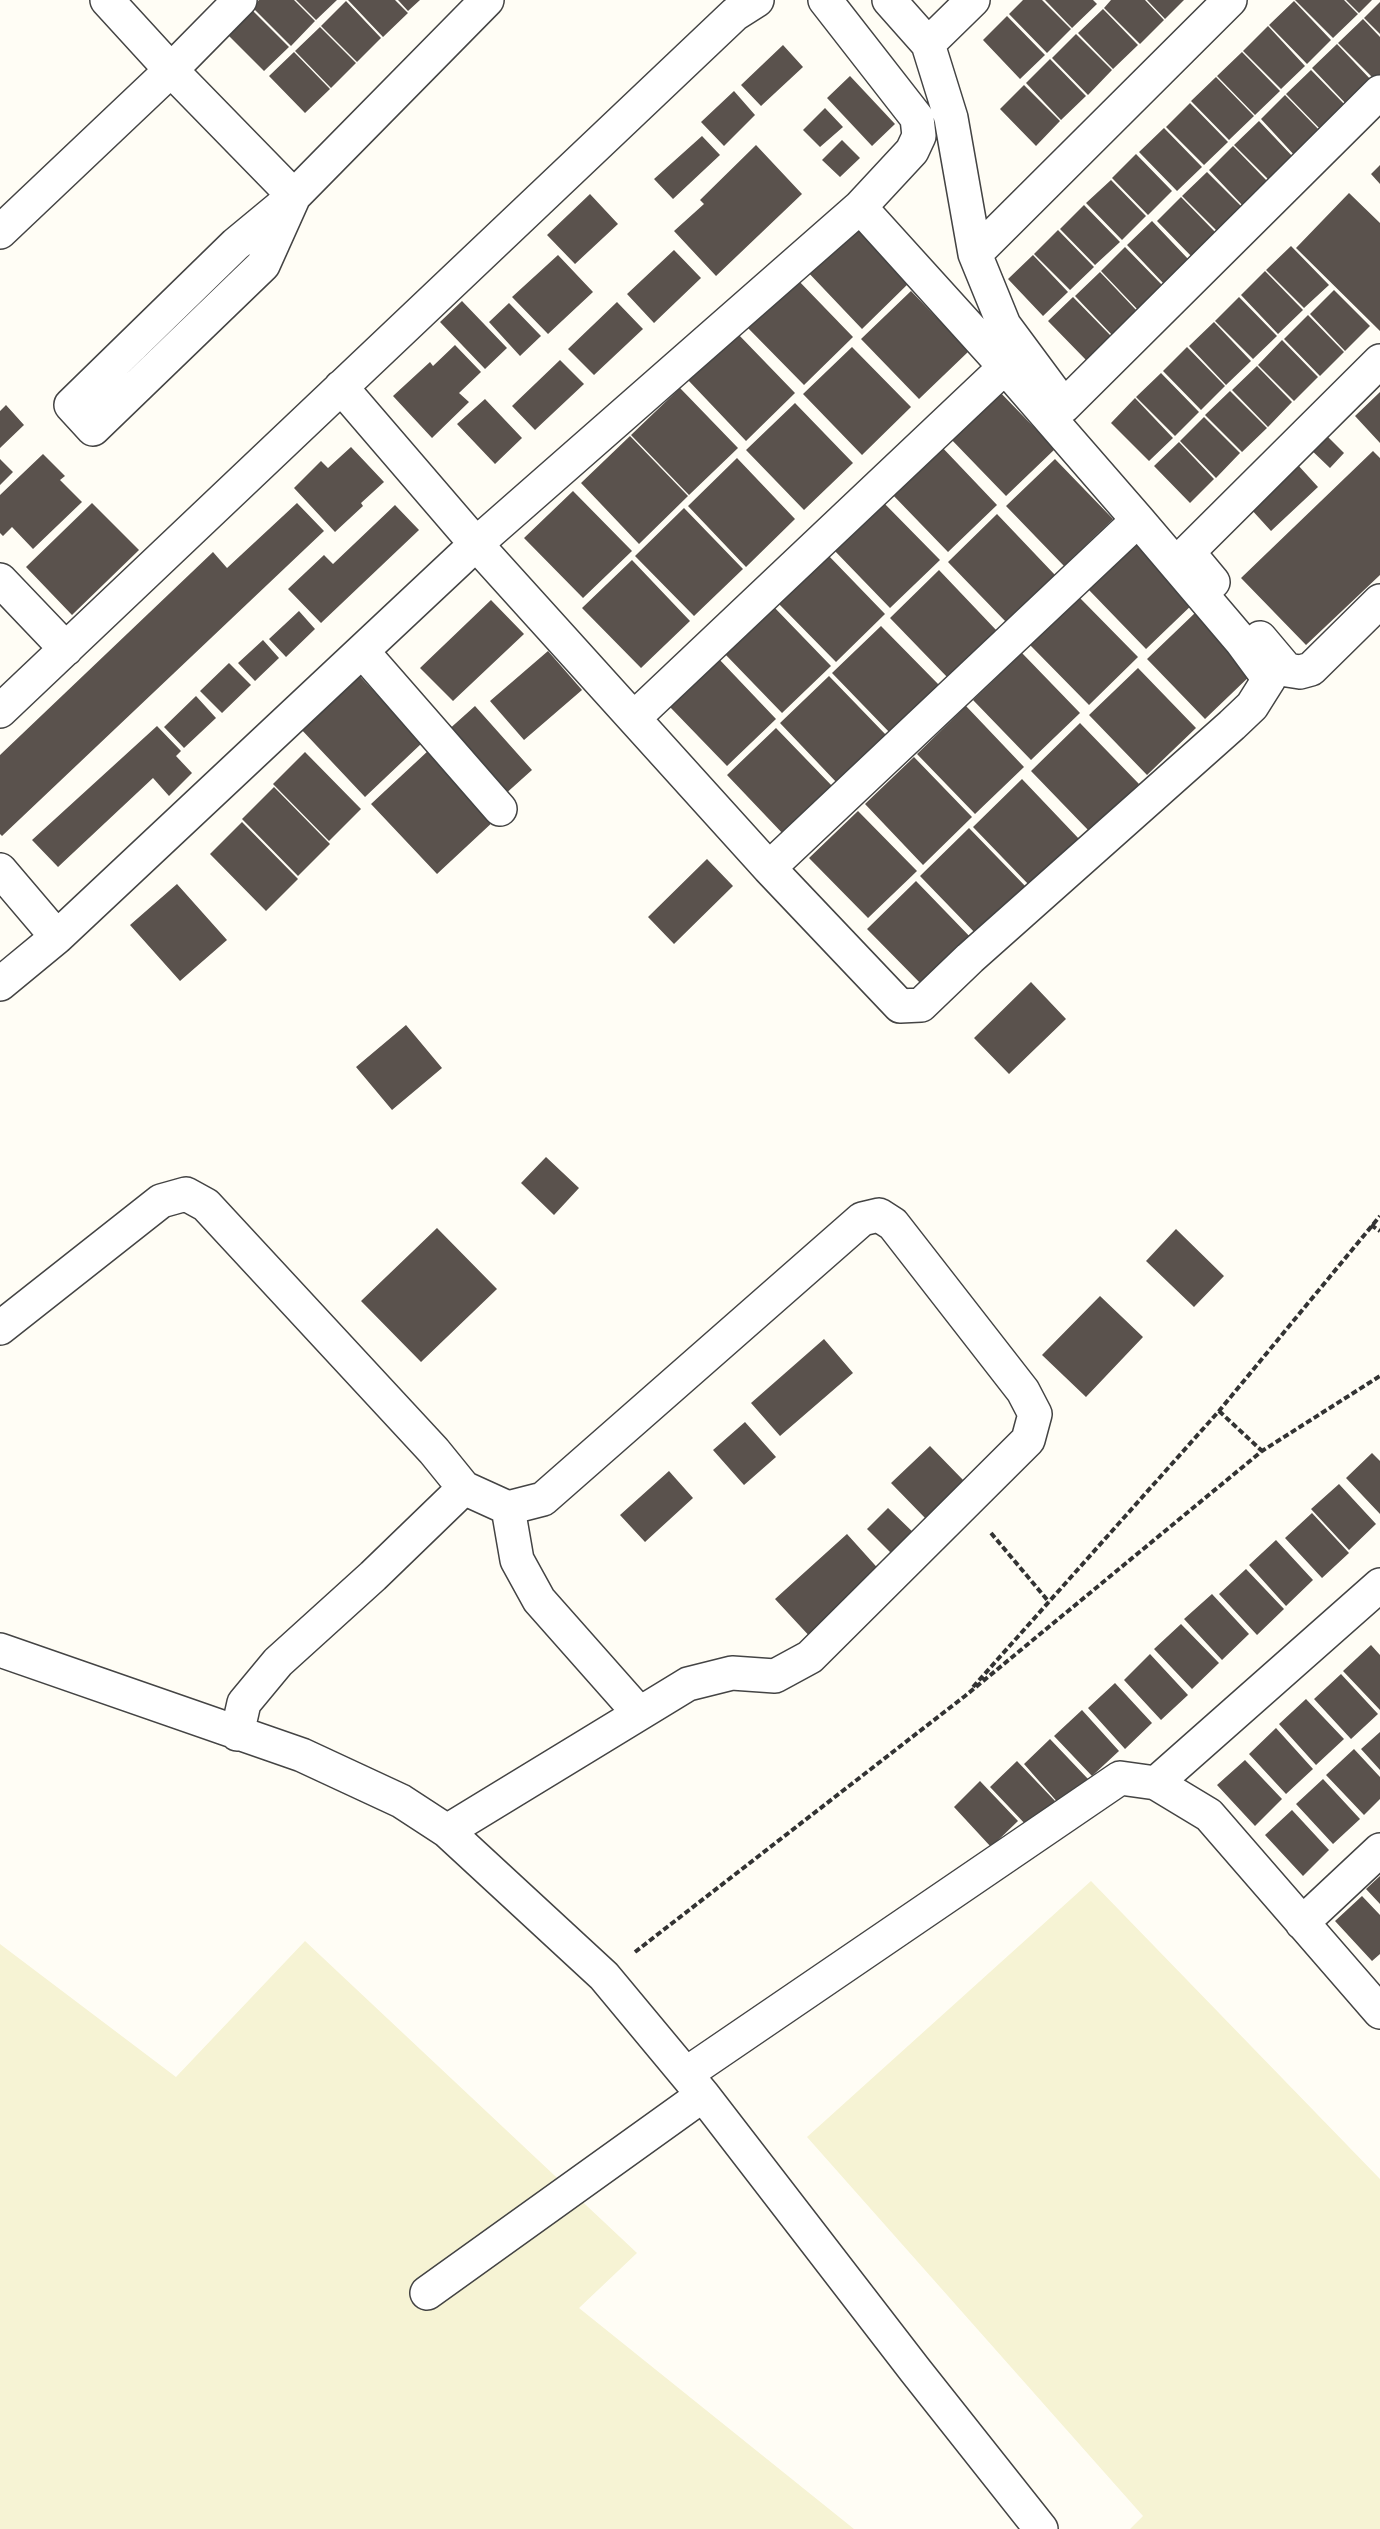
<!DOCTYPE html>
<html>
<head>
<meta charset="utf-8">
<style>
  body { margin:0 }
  canvas { display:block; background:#fffdf5 }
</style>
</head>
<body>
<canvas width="1380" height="2529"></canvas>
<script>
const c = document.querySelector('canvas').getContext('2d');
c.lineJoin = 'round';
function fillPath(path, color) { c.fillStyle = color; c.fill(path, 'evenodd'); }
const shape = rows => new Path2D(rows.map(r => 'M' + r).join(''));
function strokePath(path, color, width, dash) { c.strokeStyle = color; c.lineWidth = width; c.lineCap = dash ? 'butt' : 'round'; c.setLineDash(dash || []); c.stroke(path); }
const farmland = shape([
  [1091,1881,1380,2179,1380,2529,1130,2529,1143,2516,807,2137],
  [305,1941,637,2253,579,2308,854,2529,0,2529,0,1944,176,2077]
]);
const building = shape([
  [259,0,294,0,315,21,291,46,252,7],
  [296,0,337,0,316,20],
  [348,0,395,0,408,13,383,37],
  [398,0,420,0,408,11],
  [1023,0,1042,0,1071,29,1047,53,1009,14],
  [1045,0,1093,0,1097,4,1072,28],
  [1111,0,1145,0,1164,20,1140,44,1104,8],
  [1147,0,1184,0,1165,19],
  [1295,0,1344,0,1358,14,1333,38],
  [1346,0,1372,0,1359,13],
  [346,1,381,38,357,62,321,26],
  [1294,1,1331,40,1307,64,1269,25],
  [1380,2,1380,34,1364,18],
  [251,9,289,47,264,71,226,33],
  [1103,9,1138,45,1113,69,1078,33],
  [1007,16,1045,55,1020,79,983,40],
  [1363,19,1380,37,1380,75,1375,80,1338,43],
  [1268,26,1305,66,1281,89,1243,51],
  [320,27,356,63,331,88,295,51],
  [1076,34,1112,70,1088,95,1052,58],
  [1337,44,1373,82,1348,106,1312,68],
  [783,45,803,67,761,106,741,85],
  [294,52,330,89,305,113,269,76],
  [1242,52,1280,91,1255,115,1217,76],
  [1050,59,1086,96,1061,120,1026,83],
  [1311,70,1347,107,1322,131,1286,94],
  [850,76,895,124,872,146,827,98],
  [1216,77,1254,116,1229,140,1191,101],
  [1024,85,1060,121,1036,146,1000,109],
  [734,91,755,115,724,146,701,122],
  [1285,95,1321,132,1296,157,1261,119],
  [1190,103,1228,142,1204,165,1166,127],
  [825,108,843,127,820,147,803,130],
  [1259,121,1294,158,1271,182,1234,145],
  [1164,128,1202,167,1177,191,1139,152],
  [702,136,720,155,673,199,654,179],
  [842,140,860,158,840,177,822,160],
  [756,145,802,194,716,276,674,231,704,204,700,200],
  [1233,146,1269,183,1244,207,1209,170],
  [1136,154,1172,191,1148,215,1112,178],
  [1380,165,1380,184,1371,174],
  [1207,172,1243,208,1218,232,1182,196],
  [1111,180,1146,216,1122,240,1086,203],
  [1349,193,1380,223,1380,331,1296,248],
  [590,194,618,224,575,264,547,235],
  [1181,197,1217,234,1193,258,1157,221],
  [1084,205,1120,242,1095,265,1060,229],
  [853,221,911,281,862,329,804,268],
  [1152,221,1189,260,1164,284,1127,245],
  [1058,230,1094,267,1070,290,1034,254],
  [1291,246,1329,285,1304,308,1266,270],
  [1125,247,1163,286,1138,310,1101,271],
  [674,250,701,278,654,323,627,294],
  [558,255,593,292,548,334,512,297],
  [1033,255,1068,292,1043,316,1008,279],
  [1265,271,1303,310,1278,334,1241,295],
  [1100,272,1137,311,1112,335,1075,296],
  [795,277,853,337,804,385,745,325],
  [1334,290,1370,326,1345,351,1310,314],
  [911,291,969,351,919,399,861,339],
  [1073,297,1111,336,1086,360,1048,321],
  [1239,297,1277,336,1253,359,1215,321],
  [462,301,507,348,485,369,440,322],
  [617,302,643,329,594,375,568,349],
  [509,303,541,336,520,356,489,322],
  [1308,315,1344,352,1320,376,1284,339],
  [1214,322,1251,361,1226,385,1189,346],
  [737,333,795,393,746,441,688,380],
  [1282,340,1318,377,1294,401,1258,365],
  [455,345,481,372,459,393,469,402,432,438,393,396,430,362,433,366],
  [852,347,911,407,862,455,803,394],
  [1187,347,1225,386,1201,410,1163,371],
  [560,360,584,384,535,430,512,406],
  [1257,366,1292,402,1268,427,1232,390],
  [1161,373,1199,412,1175,436,1136,397],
  [680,388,738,448,689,495,631,435],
  [997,389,1055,449,1006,496,948,436],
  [1230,391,1267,428,1242,452,1205,415],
  [1380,392,1380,443,1355,416],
  [1135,398,1173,438,1149,461,1111,423],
  [485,399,522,438,495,464,457,424],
  [795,403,853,463,804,510,746,450],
  [6,405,24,425,0,448,0,411],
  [1204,417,1240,453,1216,478,1180,441],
  [1322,431,1344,453,1330,468,1307,446],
  [630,436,688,496,639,544,581,483],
  [1179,442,1214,479,1190,503,1154,466],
  [939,444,997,505,948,552,890,492],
  [351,447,384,482,361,503,363,506,335,532,294,488,321,461,328,468],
  [1373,451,1380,458,1380,575,1306,645,1241,578],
  [43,454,65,476,60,480,82,502,33,549,12,527,3,536,0,533,0,495],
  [737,458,795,519,746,567,688,506],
  [0,459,13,472,0,485],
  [1055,459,1113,519,1064,566,1006,506],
  [1297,464,1318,487,1271,531,1250,508],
  [573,491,632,551,583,598,524,538],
  [881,500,940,560,890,608,832,548],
  [92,503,139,550,72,615,26,567],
  [297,503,324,531,2,836,0,834,0,755,213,552,227,568],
  [395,505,419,530,321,623,288,589,324,555,333,564],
  [684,508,743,569,694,616,635,556],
  [997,514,1055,575,1006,622,948,562],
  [1138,541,1196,601,1146,649,1088,589],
  [827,554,885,614,836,662,777,602],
  [632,560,690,621,641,668,582,608],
  [939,570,997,631,948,678,890,618],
  [1079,597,1138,657,1089,705,1030,645],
  [491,600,524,634,453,701,420,668],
  [773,606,831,666,782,713,724,653],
  [299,611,315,629,286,657,269,639],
  [1196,612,1254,672,1205,719,1147,659],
  [881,626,940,686,891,734,832,673],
  [263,640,279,658,255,681,238,663],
  [548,651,582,690,524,740,490,701],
  [1022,653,1080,713,1031,760,973,700],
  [718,658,776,719,727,766,669,706],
  [229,663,251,685,222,713,200,691],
  [1138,668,1196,728,1147,775,1089,715],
  [356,672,422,743,365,797,299,727],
  [829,676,887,736,838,784,780,723],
  [196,696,216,718,184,748,164,727],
  [475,706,532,770,503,796,446,732],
  [966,706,1024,767,975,814,917,754],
  [1080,723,1139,784,1089,831,1031,771],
  [157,726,181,751,176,756,192,773,169,796,153,778,58,867,32,840],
  [776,728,834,788,785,836,727,775],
  [429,750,495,820,437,874,371,804],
  [305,752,361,809,329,841,273,784],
  [914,757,972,817,923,865,865,804],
  [1022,779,1080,840,1031,887,973,827],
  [274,787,330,844,298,876,242,819],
  [858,811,917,871,868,918,809,858],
  [242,822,298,879,266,911,210,854],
  [969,828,1028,889,978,936,920,876],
  [707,859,733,886,674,944,648,917],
  [916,881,975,942,926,989,867,929],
  [177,884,227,940,180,981,130,925],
  [1031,982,1066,1019,1009,1074,974,1038],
  [406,1025,442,1068,392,1110,356,1067],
  [546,1157,579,1188,554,1215,521,1183],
  [437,1228,497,1289,421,1362,361,1301],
  [1176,1229,1224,1276,1194,1307,1146,1261],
  [1100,1296,1143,1337,1086,1397,1042,1355],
  [824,1339,853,1373,780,1436,751,1403],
  [745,1422,776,1457,744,1485,713,1450],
  [930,1446,965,1482,926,1519,891,1483],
  [1372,1453,1380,1461,1380,1514,1346,1478],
  [669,1471,693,1498,645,1542,620,1515],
  [1339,1484,1376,1524,1349,1550,1311,1509],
  [888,1508,918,1537,897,1559,867,1529],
  [1312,1513,1349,1553,1322,1578,1285,1538],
  [847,1534,883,1574,813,1640,775,1599],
  [1276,1540,1313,1580,1286,1606,1249,1565],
  [1246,1569,1284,1609,1257,1635,1219,1594],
  [1212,1594,1249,1634,1222,1660,1184,1619],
  [1181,1624,1219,1663,1192,1689,1154,1649],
  [1371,1645,1380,1655,1380,1710,1343,1671],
  [1150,1654,1188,1695,1161,1720,1124,1680],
  [1341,1674,1378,1714,1351,1739,1314,1699],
  [1115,1683,1152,1723,1125,1749,1088,1708],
  [1306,1699,1344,1739,1316,1765,1279,1724],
  [1082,1710,1119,1751,1092,1776,1054,1736],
  [1276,1728,1313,1769,1286,1794,1249,1754],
  [1380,1732,1380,1770,1361,1749],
  [1050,1739,1088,1779,1060,1805,1024,1764],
  [1354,1749,1380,1777,1380,1799,1364,1815,1326,1775],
  [1245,1760,1282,1799,1255,1826,1217,1785],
  [1017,1761,1055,1801,1028,1827,990,1787],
  [1323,1779,1360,1819,1333,1844,1296,1804],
  [980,1781,1018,1821,991,1847,954,1807],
  [1292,1810,1329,1850,1303,1876,1265,1835],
  [1380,1876,1380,1904,1366,1889],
  [1362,1896,1380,1915,1380,1954,1372,1961,1335,1921]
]);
const path = shape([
  [1371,1225,1380,1231],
  [1219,1411,1262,1451],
  [991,1533,1049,1602],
  [973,1687,1219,1411,1380,1216],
  [635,1952,965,1696,1262,1451,1380,1376]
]);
const minor = shape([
  [107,0,171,70,294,196],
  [889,0,928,44,951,118,975,254,1004,325,1064,406,1380,92],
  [928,44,973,0],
  [294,196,263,265,93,429,71,405,236,244,294,196,487,0],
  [0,232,171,70,240,0],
  [975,254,1230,0],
  [341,387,476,544,860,207,912,151,919,136,917,118,825,0],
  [0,580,66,649],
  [1213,582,1188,552,1380,361],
  [1260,638,1287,670,1300,672,1311,669,1380,601],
  [362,651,500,809],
  [0,711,735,14,757,0],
  [634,718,1005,367],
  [769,868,1138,520],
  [0,870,57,937],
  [0,984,57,937,476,544,769,868,900,1006,921,1005,970,958,1232,725,1252,706,1269,679,1241,641,1138,520,1005,367,860,207],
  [0,1328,161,1201,186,1194,206,1205,434,1451,464,1488,508,1508,543,1499,862,1219,879,1215,893,1224,1023,1391,1035,1414,1028,1440,810,1657,775,1676,732,1673,688,1684,447,1831],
  [508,1508,517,1560,539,1600,639,1713],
  [0,1650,302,1755,401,1801,447,1831,604,1976,703,2095,915,2370,1041,2529],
  [237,1734,244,1703,278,1662,373,1576,464,1488],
  [1156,1783,1380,1585],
  [1302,1923,1380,1850],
  [686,2074,1120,1778,1156,1783,1209,1815,1380,2012],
  [427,2293,703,2095]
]);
fillPath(farmland, '#f6f3d4');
fillPath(building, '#5a524d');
strokePath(minor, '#444', 36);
strokePath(path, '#333', 4, [6, 3]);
strokePath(minor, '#fff', 33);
</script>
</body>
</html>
